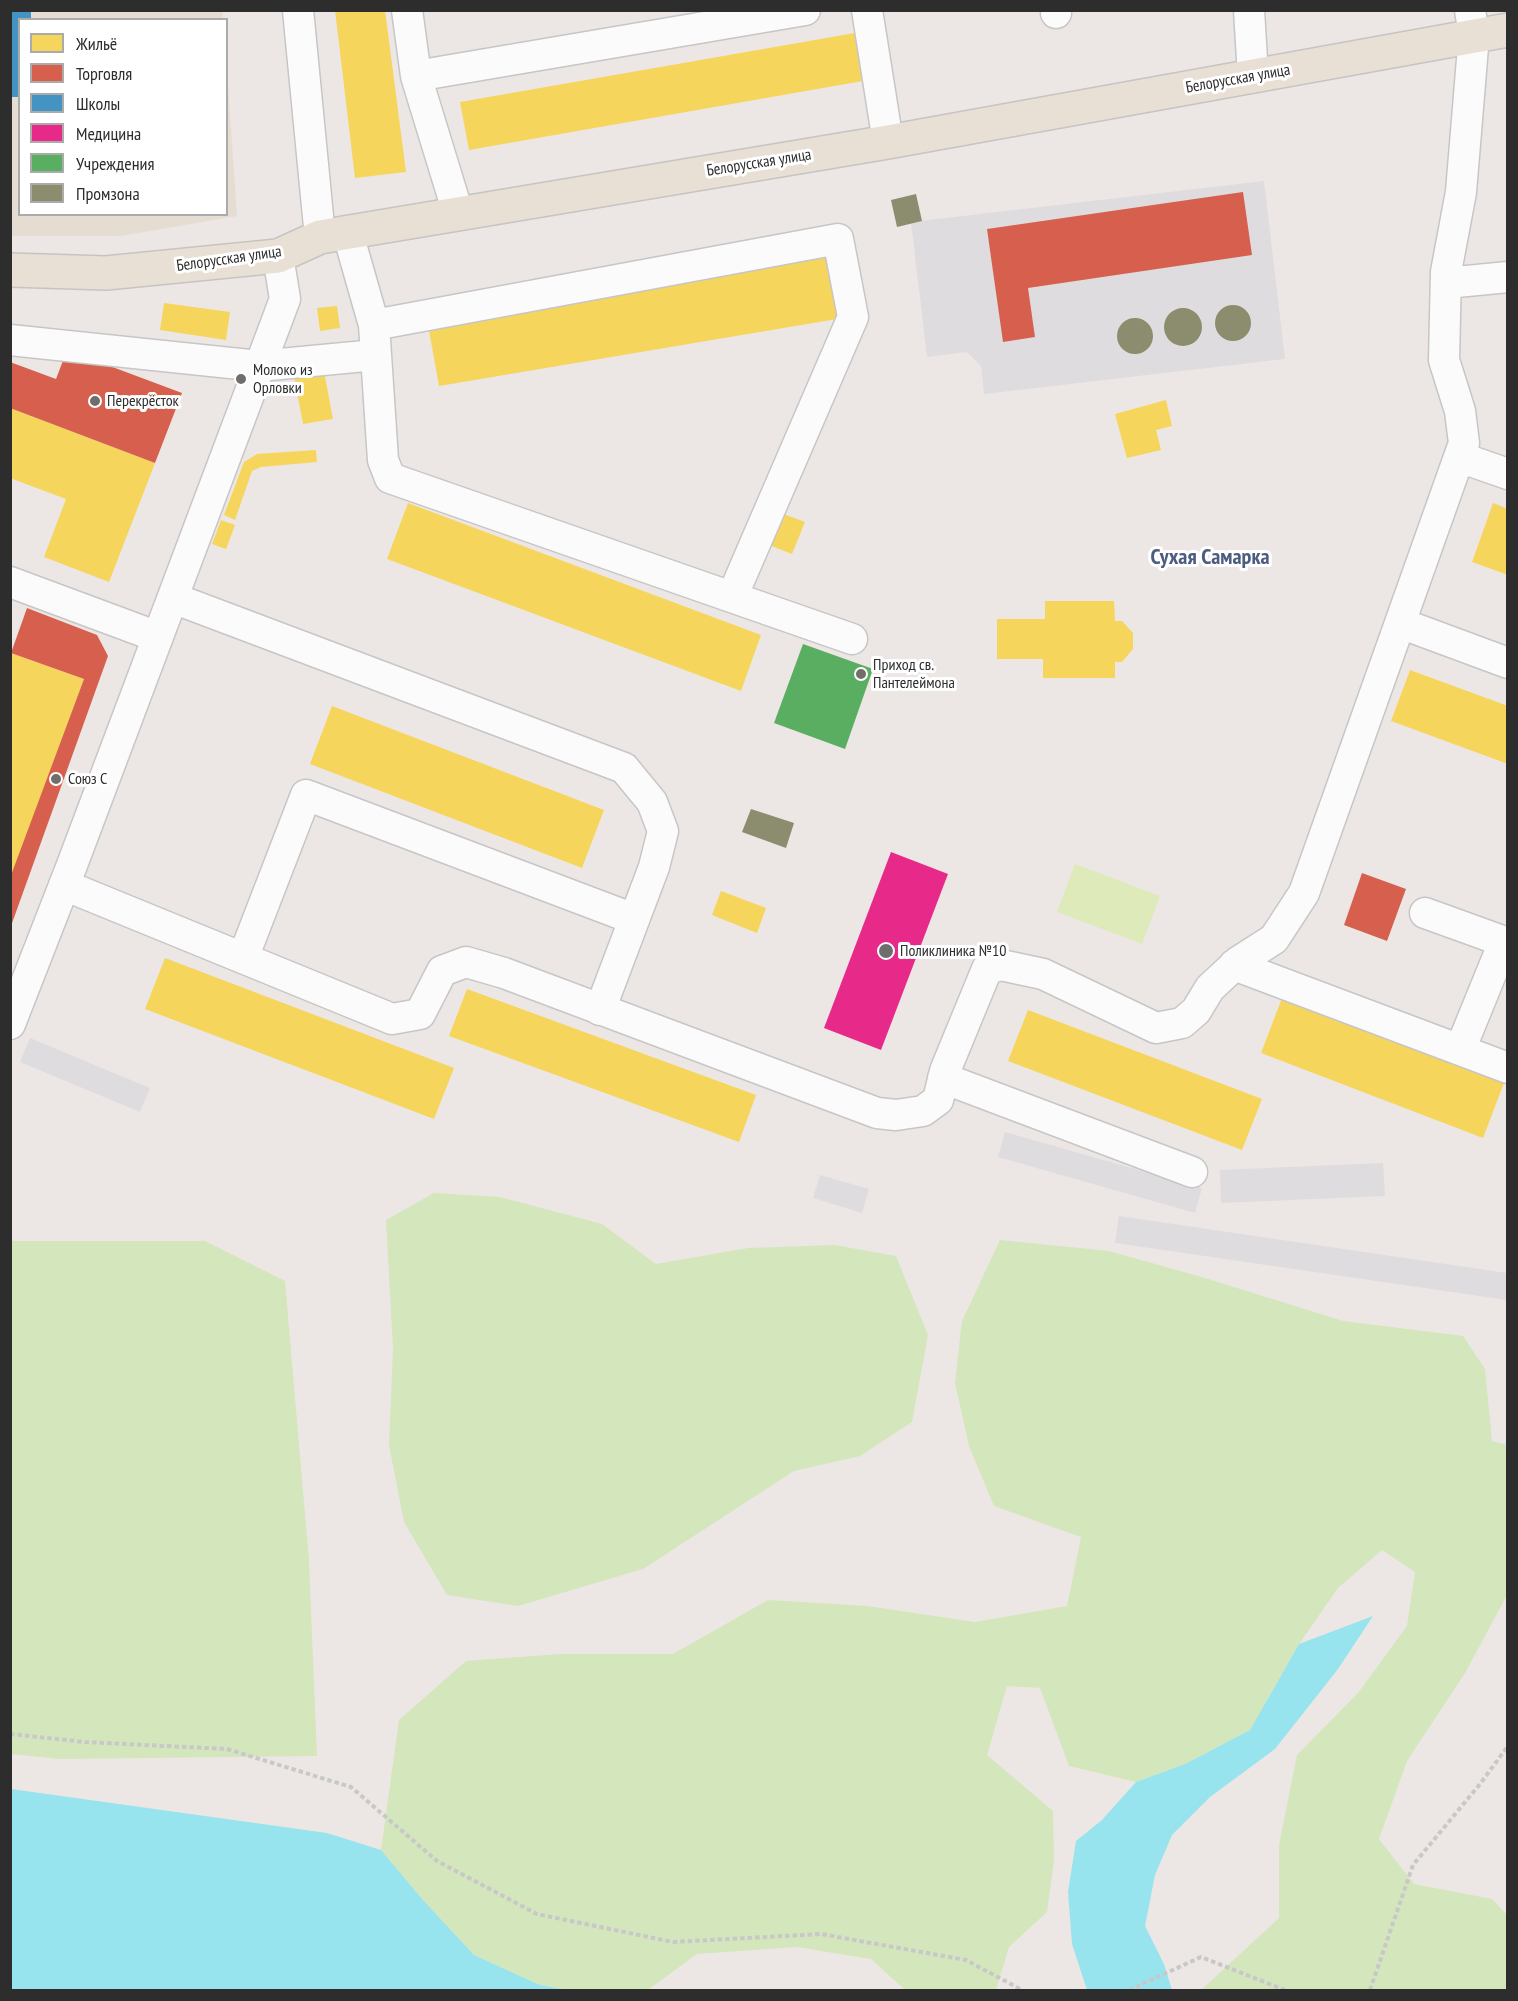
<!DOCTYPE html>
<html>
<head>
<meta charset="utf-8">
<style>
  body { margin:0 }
  #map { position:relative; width:1518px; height:2001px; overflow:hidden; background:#ece7e4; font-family:"PT Sans Narrow",sans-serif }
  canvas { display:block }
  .frame { position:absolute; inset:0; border:12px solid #2d2d2d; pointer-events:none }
  .legend { position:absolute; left:18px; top:18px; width:210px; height:198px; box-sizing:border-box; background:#fff; border:2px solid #ababab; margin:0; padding:8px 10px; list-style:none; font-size:18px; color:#2d2d2d }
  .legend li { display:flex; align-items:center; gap:12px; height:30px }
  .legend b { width:30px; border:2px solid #ababab }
</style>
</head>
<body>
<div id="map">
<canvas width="1518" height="2001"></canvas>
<div class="frame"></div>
<ul class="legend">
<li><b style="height:16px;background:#f6d55c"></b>Жильё</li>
<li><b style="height:16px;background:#d6604d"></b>Торговля</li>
<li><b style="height:16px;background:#4393c3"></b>Школы</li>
<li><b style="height:16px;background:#e7298a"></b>Медицина</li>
<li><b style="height:16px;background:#5aae61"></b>Учреждения</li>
<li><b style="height:16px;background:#8c8c6e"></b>Промзона</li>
</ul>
</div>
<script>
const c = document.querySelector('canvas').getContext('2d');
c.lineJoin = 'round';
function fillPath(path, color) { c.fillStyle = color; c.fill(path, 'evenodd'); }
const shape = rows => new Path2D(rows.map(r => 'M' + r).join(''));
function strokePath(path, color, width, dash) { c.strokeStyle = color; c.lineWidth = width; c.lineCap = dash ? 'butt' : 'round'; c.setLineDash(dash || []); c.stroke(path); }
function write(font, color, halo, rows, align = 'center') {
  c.font = font + ' "PT Sans Narrow",sans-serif'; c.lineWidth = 6; c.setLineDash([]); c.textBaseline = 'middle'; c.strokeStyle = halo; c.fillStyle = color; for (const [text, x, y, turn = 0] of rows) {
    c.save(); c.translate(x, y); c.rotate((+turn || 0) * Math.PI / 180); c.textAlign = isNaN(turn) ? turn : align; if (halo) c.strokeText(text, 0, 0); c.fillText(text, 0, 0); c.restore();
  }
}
const industrial = shape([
  [1264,181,1285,359,984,394,981,366,967,352,927,357,911,222],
  [30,1038,150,1088,140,1112,20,1062],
  [1005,1132,1202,1188,1195,1213,998,1157],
  [1383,1163,1385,1196,1221,1203,1220,1170],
  [820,1175,869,1189,862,1213,813,1198],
  [1119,1216,1507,1273,1507,1300,1115,1243]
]);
const education = shape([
  [222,10,223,19,20,20,20,214,226,214,227,71,237,216,121,236,11,236,10,11]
]);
const green = shape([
  [434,1193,500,1197,602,1224,656,1264,748,1248,835,1245,896,1256,928,1335,912,1422,860,1456,794,1471,643,1569,518,1606,447,1595,404,1522,389,1445,393,1350,386,1220],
  [1000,1240,1109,1251,1205,1278,1343,1321,1463,1336,1485,1369,1492,1441,1507,1445,1507,1595,1465,1673,1407,1761,1379,1839,1414,1884,1492,1899,1507,1915,1507,1990,1201,1990,1279,1918,1279,1845,1297,1755,1358,1693,1407,1626,1415,1572,1382,1550,1338,1588,1299,1644,1250,1730,1185,1764,1136,1782,1069,1766,1040,1688,1007,1686,987,1755,1053,1811,1054,1860,1047,1912,1009,1947,996,1990,905,1990,871,1959,797,1947,697,1954,648,1990,569,1990,540,1985,474,1955,423,1900,381,1850,399,1720,466,1661,559,1654,673,1654,768,1600,867,1606,975,1622,1067,1606,1081,1537,994,1506,969,1446,955,1383,962,1321],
  [11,1241,205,1241,285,1281,309,1561,317,1756,60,1759,11,1754]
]);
const pitch = shape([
  [1075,864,1160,896,1142,944,1057,912]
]);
const water = shape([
  [1373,1616,1338,1669,1275,1749,1210,1797,1172,1835,1155,1875,1145,1926,1164,1964,1172,1990,1087,1990,1072,1944,1068,1892,1076,1841,1102,1820,1136,1782,1185,1764,1250,1730,1299,1644],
  [11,1789,327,1833,381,1850,423,1900,474,1955,540,1985,569,1990,11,1990]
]);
const homes = shape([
  [335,10,385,10,406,172,355,178],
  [872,30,880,78,469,150,460,102],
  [826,257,837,319,439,386,428,325],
  [164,303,230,312,226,340,160,330],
  [337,306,340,328,320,331,317,308],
  [324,371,333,419,303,424,294,376],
  [1166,400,1172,426,1156,430,1161,450,1127,458,1115,414],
  [10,408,155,463,109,582,44,557,66,499,10,478],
  [316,450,317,462,261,467,252,471,235,520,224,515,244,462,257,454],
  [408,503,761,635,741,691,387,559],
  [1493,503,1508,509,1508,575,1472,562],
  [781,513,805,522,792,554,769,545],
  [221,520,235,525,226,549,212,544],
  [1045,601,1114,601,1115,621,1122,621,1133,633,1133,649,1122,662,1115,662,1115,678,1043,678,1043,659,997,659,997,619,1045,619],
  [11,653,84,679,11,878,10,654],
  [1410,670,1508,706,1508,764,1391,721],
  [332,706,604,810,582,868,310,764],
  [721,891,766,908,757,933,712,915],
  [165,958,454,1068,434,1119,145,1009],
  [467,989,756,1095,739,1142,449,1036],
  [1282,998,1504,1083,1483,1138,1261,1053],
  [1028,1010,1262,1099,1242,1150,1008,1061]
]);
const shops = shape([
  [1243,192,1252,255,1028,288,1035,337,1003,342,987,229],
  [67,350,182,393,155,463,10,408,10,362,56,379],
  [27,608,97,635,108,656,11,926,10,878,84,679,11,653],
  [1362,873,1406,889,1387,941,1344,925]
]);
const schools = shape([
  [10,10,31,10,31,20,20,20,20,97,10,97]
]);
const health = shape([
  [891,852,948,874,881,1050,824,1028]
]);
const public = shape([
  [803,644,873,669,845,749,774,723]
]);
const industry = shape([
  [916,194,922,221,897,227,891,200],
  '1215 323a18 18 0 1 1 36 0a18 18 0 1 1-36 0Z',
  '1164 327a19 19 0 1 1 38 0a19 19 0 1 1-38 0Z',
  '1117 336a18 18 0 1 1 36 0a18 18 0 1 1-36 0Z',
  [751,809,794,823,786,848,742,832]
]);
const path = shape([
  [10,1734,85,1742,227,1749,351,1787,437,1861,537,1914,673,1942,821,1934,966,1960,1022,1990],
  [1129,1990,1201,1957,1285,1990],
  [1370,1990,1413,1865,1480,1784,1508,1746]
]);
const minor = shape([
  [298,10,320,237],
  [407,10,416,76,458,213],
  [867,10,888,142],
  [1056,10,1056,13],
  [1249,10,1253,76],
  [416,76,805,10],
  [348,234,374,325,383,460,390,478,852,639],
  [1446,283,1508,277],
  [374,325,838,239,853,317,732,597],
  [10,340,259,366,376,355],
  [1459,457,1508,474],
  [10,582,158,637],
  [173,598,624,768,652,802,663,831,654,867,600,1010],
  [1400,623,1508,663],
  [64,885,392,1019,420,1014,442,971,466,962,504,973,877,1113,896,1115,923,1111,938,1100,945,1071,987,969,1001,965,1043,974,1156,1028,1182,1023,1196,1011,1210,988,1238,962,1274,939,1304,893,1464,443,1460,411,1444,360,1446,272,1461,192,1474,35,1470,10],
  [1425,913,1508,943],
  [243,958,306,795,634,919],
  [1234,965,1508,1068],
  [10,1024,72,865,285,299,278,256],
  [1460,1050,1504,942],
  [943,1078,1192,1172]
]);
const major = shape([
  [10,270,106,273,278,256,320,237,888,142,1508,30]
]);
const markers = [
  [241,379,6,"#706e6d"],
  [95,401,6,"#706e6d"],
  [861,674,6,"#706e6d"],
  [56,779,6,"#706e6d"],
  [886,951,8,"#706e6d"]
];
const streetNames = [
  ["Белорусская улица",1238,79,-10],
  ["Белорусская улица",759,163,-9],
  ["Белорусская улица",229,259,-8]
];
const poiNames = [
  ["Молоко из",253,370],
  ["Орловки",253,388],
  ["Перекрёсток",107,401],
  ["Приход св.",873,665],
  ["Пантелеймона",873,683],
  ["Союз С",68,779],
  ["Поликлиника №10",900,951]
];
const districtNames = [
  ["Сухая Самарка",1210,558]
];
fillPath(industrial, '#dfdcdf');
fillPath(education, '#e6ddd2');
fillPath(green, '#d4e6bc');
fillPath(pitch, '#dfeaba');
fillPath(water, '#97e4ee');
fillPath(homes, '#f6d55c');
fillPath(shops, '#d6604d');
fillPath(schools, '#4393c3');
fillPath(health, '#e7298a');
fillPath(public, '#5aae61');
fillPath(industry, '#8c8c6e');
strokePath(minor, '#c7c6c6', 33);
strokePath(major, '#c6c4c3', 36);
strokePath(path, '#c8c8c8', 4, [4.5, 3]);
strokePath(minor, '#fcfbfb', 30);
strokePath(major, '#e9e0d5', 33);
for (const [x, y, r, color] of markers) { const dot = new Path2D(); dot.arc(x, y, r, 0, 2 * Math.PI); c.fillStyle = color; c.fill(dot); strokePath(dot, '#fff', 2); }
write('16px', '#2d2d2d', '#fff', streetNames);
write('16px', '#2d2d2d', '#fff', poiNames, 'left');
write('bold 22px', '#4c5d80', '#fff', districtNames);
</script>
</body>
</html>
